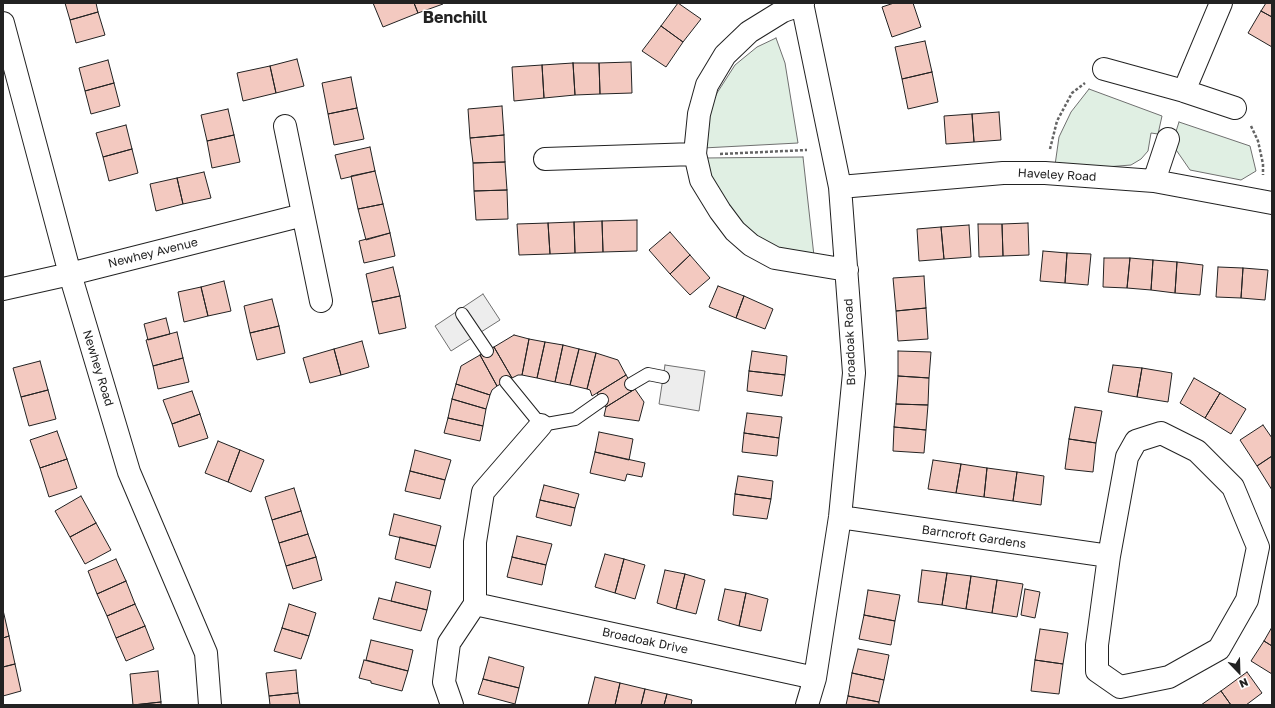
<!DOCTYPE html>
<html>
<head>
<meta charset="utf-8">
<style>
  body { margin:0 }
  #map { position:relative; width:1275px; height:708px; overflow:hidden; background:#fff; font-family:"Golos Text",sans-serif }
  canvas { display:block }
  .frame { position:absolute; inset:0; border:4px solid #222; pointer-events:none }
  .north { position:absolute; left:1219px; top:652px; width:40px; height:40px; -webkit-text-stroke:3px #fff; paint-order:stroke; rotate:157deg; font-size:11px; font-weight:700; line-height:16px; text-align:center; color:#222 }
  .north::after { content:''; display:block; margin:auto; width:14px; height:18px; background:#222; clip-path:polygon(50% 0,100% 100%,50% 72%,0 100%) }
</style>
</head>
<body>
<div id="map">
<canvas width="1275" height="708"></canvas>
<div class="frame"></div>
<div class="north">N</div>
</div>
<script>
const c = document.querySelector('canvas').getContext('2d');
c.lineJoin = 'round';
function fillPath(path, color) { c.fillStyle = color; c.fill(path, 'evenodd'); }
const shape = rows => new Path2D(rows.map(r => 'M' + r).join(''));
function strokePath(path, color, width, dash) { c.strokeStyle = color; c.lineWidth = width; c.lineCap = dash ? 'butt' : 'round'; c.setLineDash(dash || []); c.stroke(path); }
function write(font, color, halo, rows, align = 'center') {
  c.font = font + ' "Golos Text",sans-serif'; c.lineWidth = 3; c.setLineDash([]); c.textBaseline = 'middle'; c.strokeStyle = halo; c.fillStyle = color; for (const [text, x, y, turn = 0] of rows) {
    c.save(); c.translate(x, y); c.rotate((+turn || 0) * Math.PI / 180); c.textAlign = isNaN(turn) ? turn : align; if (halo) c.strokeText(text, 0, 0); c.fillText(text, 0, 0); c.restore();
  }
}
const green = shape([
  [776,38,785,63,798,143,703,148,707,115,717,93,735,65,757,47,776,38],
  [1089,89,1162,116,1158,134,1151,133,1148,151,1141,159,1131,165,1106,167,1055,165,1059,137,1071,112,1089,89],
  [1179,122,1250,146,1256,171,1241,180,1190,170,1172,144,1179,122],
  [803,157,814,256,778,254,723,208,705,158,803,157]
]);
const parking = shape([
  [483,294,500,320,451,351,435,326,483,294],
  [665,365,705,371,699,411,659,404,665,365]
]);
const building = shape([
  [65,3,96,3,98,12,70,20,65,3],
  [373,3,414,3,418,13,383,27,373,3],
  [414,3,442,3,443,4,418,13,414,3],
  [678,3,701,19,683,42,661,26,678,3],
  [894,3,913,3,921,27,892,37,882,7,894,3],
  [1266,3,1272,3,1272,17,1261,11,1266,3],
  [1261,11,1272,17,1272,47,1248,33,1261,11],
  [98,12,105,35,76,43,70,20,98,12],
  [661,26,683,42,666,67,642,51,661,26],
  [925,41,932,72,902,79,895,47,925,41],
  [297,59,304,86,276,93,270,66,297,59],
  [108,60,114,83,85,91,79,68,108,60],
  [631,62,632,93,600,94,599,63,631,62],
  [573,63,599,63,600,94,575,95,573,63],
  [573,63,575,95,544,98,542,65,573,63],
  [542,65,544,98,514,101,512,67,542,65],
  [270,66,276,93,243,101,237,73,270,66],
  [932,72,938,102,908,109,902,79,932,72],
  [351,77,357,108,328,114,322,83,351,77],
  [114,83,120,106,91,114,85,91,114,83],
  [502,106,504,135,470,138,468,109,502,106],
  [357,108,364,139,334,145,328,114,357,108],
  [228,109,234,135,207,141,201,115,228,109],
  [999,112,1001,140,974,142,972,114,999,112],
  [972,114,974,142,946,144,944,116,972,114],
  [126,125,132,149,103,157,96,133,126,125],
  [234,135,240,162,212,168,207,141,234,135],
  [504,135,505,162,473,163,470,138,504,135],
  [370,147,375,171,341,179,335,155,370,147],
  [132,149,138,173,109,181,103,157,132,149],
  [505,162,507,190,474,191,473,163,505,162],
  [375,171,383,204,358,209,351,176,375,171],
  [204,172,211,198,183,204,177,178,204,172],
  [177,178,183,204,156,211,150,184,177,178],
  [507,190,508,219,476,220,474,191,507,190],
  [383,204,390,233,366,240,358,209,383,204],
  [637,220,637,251,603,252,602,221,637,220],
  [602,221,603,252,575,253,574,222,602,221],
  [574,222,575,253,550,254,548,223,574,222],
  [548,223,550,254,519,255,517,224,548,223],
  [1028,223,1029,255,1003,256,1002,224,1028,223],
  [978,224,1002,224,1003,256,979,257,978,224],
  [969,225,971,257,944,259,941,227,969,225],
  [941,227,944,259,919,261,917,229,941,227],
  [670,232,690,255,670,274,649,250,670,232],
  [390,233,395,256,364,263,359,241,390,233],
  [1043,251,1067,253,1065,283,1040,281,1043,251],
  [1067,253,1091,254,1088,285,1065,283,1067,253],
  [690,255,710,278,690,295,670,274,690,255],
  [1104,258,1130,258,1127,288,1103,287,1104,258],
  [1130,258,1153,260,1151,290,1127,288,1130,258],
  [1153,260,1177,262,1175,293,1151,290,1153,260],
  [1177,262,1203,265,1200,295,1175,293,1177,262],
  [393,267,400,296,372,302,366,274,393,267],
  [1218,267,1243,268,1241,298,1216,297,1218,267],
  [1243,268,1268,270,1265,300,1241,298,1243,268],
  [924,276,926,308,896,311,893,278,924,276],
  [224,281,231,311,208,316,201,287,224,281],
  [718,286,744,296,736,318,709,307,718,286],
  [201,287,208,316,184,322,178,292,201,287],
  [400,296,406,328,379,334,372,302,400,296],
  [744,296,773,309,765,329,736,318,744,296],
  [272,299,279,326,250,333,244,306,272,299],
  [926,308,928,339,898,341,896,311,926,308],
  [166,318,170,334,148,340,144,324,166,318],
  [279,326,285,353,257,360,250,333,279,326],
  [177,332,183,358,153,366,146,340,177,332],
  [514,335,529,339,522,375,518,375,512,378,494,347,514,335],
  [529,339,545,342,537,378,522,375,529,339],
  [362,341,369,367,341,375,334,349,362,341],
  [545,342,563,345,555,382,537,378,545,342],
  [563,345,579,349,570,385,555,382,563,345],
  [494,347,512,378,497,386,480,355,494,347],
  [334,349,341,375,310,383,303,358,334,349],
  [579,349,596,353,587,389,570,385,579,349],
  [752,351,787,356,785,375,749,371,752,351],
  [898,351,931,352,929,378,898,376,898,351],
  [596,353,618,360,626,375,592,396,590,390,587,389,596,353],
  [480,355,497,386,492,390,490,395,456,384,461,366,480,355],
  [183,358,189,382,158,389,153,366,183,358],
  [40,361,48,390,21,397,13,368,40,361],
  [1113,365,1142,368,1137,397,1108,392,1113,365],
  [1142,368,1172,373,1168,402,1137,397,1142,368],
  [749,371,785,375,782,396,747,391,749,371],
  [626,375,635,389,606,407,597,393,626,375],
  [898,376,929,378,928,405,896,404,898,376],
  [1194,378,1220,393,1205,418,1180,403,1194,378],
  [456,384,490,395,486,409,452,399,456,384],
  [635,389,644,402,639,421,604,416,606,407,635,389],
  [48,390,56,419,29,426,21,397,48,390],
  [192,391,200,414,172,424,163,400,192,391],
  [1220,393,1246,409,1231,434,1205,418,1220,393],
  [452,399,486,409,483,426,448,418,452,399],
  [896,404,928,405,926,430,894,427,896,404],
  [1075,407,1102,411,1096,443,1069,439,1075,407],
  [747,413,782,417,779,438,744,433,747,413],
  [200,414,208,438,179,447,172,424,200,414],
  [448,418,483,426,480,441,444,433,448,418],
  [1263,425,1272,438,1272,456,1257,466,1240,440,1263,425],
  [894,427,926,430,924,453,893,451,894,427],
  [57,431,67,459,40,468,30,440,57,431],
  [599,432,633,439,629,460,595,452,599,432],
  [744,433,779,438,777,456,742,452,744,433],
  [1069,439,1096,443,1093,472,1065,469,1069,439],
  [218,441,240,450,228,482,205,473,218,441],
  [240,450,264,460,251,492,228,482,240,450],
  [415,450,451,460,445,480,410,471,415,450],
  [595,452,645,463,642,477,627,474,625,481,590,473,595,452],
  [1272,456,1272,490,1257,466,1272,456],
  [67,459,77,488,49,497,40,468,67,459],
  [933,460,961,464,956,493,928,489,933,460],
  [961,464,987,468,984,497,956,493,961,464],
  [987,468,1017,472,1013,501,984,497,987,468],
  [410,471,445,480,440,499,405,491,410,471],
  [1017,472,1044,476,1041,505,1013,501,1017,472],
  [738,476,773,481,771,499,735,494,738,476],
  [544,485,579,494,575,508,540,500,544,485],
  [294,488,301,511,272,520,265,497,294,488],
  [735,494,771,499,767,519,733,515,735,494],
  [81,496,96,523,70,537,55,511,81,496],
  [540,500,575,508,571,526,536,517,540,500],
  [301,511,308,534,279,543,272,520,301,511],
  [394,514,441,526,436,546,389,535,394,514],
  [96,523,111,550,85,564,70,537,96,523],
  [308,534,316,557,286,566,279,543,308,534],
  [517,536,552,544,546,565,512,557,517,536],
  [400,537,436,546,430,568,395,559,400,537],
  [605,554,624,559,615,593,595,587,605,554],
  [316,557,322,580,293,589,286,566,316,557],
  [512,557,546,565,542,585,507,577,512,557],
  [116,559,126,581,97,594,88,571,116,559],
  [624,559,645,565,635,599,615,593,624,559],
  [665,570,685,574,676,609,657,603,665,570],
  [922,570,947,573,942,605,918,602,922,570],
  [947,573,971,576,966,609,942,605,947,573],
  [685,574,705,580,696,614,676,609,685,574],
  [971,576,997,580,992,613,966,609,971,576],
  [997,580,1023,584,1017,617,992,613,997,580],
  [126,581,135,604,107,616,97,594,126,581],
  [396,582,431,591,427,610,391,601,396,582],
  [725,589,746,593,739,626,718,620,725,589],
  [1025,589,1040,592,1035,618,1021,615,1025,589],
  [868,590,900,595,895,621,864,615,868,590],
  [746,593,768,599,761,631,739,626,746,593],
  [379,598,427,610,421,631,373,619,379,598],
  [135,604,145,626,116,638,107,616,135,604],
  [289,604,316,613,309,636,282,628,289,604],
  [3,610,9,636,3,638,3,610],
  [864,615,895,621,891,645,859,639,864,615],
  [145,626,154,649,126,661,116,638,145,626],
  [1272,627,1272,646,1264,641,1272,627],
  [282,628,309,636,301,659,274,651,282,628],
  [1040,629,1068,633,1063,664,1035,660,1040,629],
  [9,636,15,664,3,667,3,638,9,636],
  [371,640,413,650,408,671,366,660,371,640],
  [1264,641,1272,646,1272,674,1251,661,1264,641],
  [858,649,889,655,884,680,852,673,858,649],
  [489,657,524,667,519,688,483,679,489,657],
  [364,660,408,671,402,691,371,683,371,681,359,678,364,660],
  [1035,660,1063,664,1059,694,1031,691,1035,660],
  [15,664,21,691,3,696,3,667,15,664],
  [296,670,298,693,269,696,266,673,296,670],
  [158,671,161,702,133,705,130,674,158,671],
  [1247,672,1262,693,1246,705,1231,705,1221,691,1247,672],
  [852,673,884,680,879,702,848,696,852,673],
  [595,677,620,683,615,705,588,705,595,677],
  [483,679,519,688,515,704,478,694,483,679],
  [620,683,645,689,641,705,615,705,620,683],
  [645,689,667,694,664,705,641,705,645,689],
  [1221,691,1231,705,1201,705,1221,691],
  [298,693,300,705,270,705,269,696,298,693],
  [667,694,692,700,691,705,664,705,667,694],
  [848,696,879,702,879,705,846,705,848,696],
  [161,702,161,705,133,705,161,702]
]);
const path = shape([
  [1251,126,1258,141,1263,164,1263,175],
  [1050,149,1057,121,1072,93,1085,83],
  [720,154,807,150]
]);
const lane = shape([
  [462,314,487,351],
  [506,382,541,425,575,419,602,400],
  [631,384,648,374,663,377]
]);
const street = shape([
  [802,3,840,187,854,373,840,517,815,678,807,705],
  [803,4,783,11,749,32,725,55,707,85,699,114,695,154,701,180,720,211,735,231,751,245,775,258,847,270],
  [3,23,70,274,129,472,206,653,210,705],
  [1104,69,1184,91,1235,108],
  [1184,91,1221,3],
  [285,126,321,301],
  [545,159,695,154],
  [1154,181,1168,139],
  [840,187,1003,173,1045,173,1154,181,1272,203],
  [3,289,70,274,303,215],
  [840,517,1109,556,1097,645,1097,671,1120,687,1169,677,1219,649,1247,600,1258,547,1233,487,1197,451,1161,433,1136,441,1127,457,1109,556],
  [475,604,475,542,483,492,541,425],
  [452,705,444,682,449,643,475,604,815,678]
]);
const streetNames = [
  ["Haveley Road",1057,175,3],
  ["Newhey Avenue",153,253,-14],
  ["Broadoak Road",850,342,-92],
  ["Newhey Road",98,368,73],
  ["Barncroft Gardens",974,537,8],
  ["Broadoak Drive",645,641,12]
];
const districtNames = [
  ["Benchill",455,18]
];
fillPath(green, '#e0efe3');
strokePath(green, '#6f6f6f', 1);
fillPath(parking, '#ededed');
strokePath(parking, '#6f6f6f', 1);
fillPath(building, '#f3c9c0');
strokePath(building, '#222', 1);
strokePath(lane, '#222', 14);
strokePath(street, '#222', 24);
strokePath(path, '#646464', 2.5, [3, 2]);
strokePath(lane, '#fff', 12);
strokePath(street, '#fff', 22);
write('12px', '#222', '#fff', streetNames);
write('bold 16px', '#222', '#fff', districtNames);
</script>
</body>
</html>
